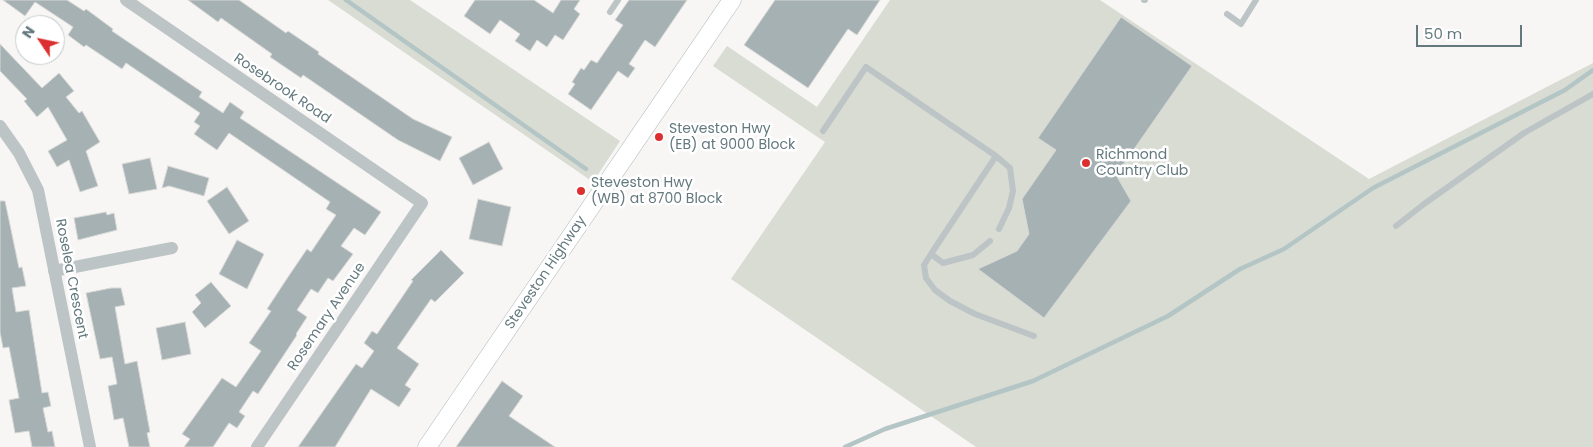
<!DOCTYPE html>
<html>
<head>
<meta charset="utf-8">
<style>
  body { margin:0 }
  #map { position:relative; width:1593px; height:447px; overflow:hidden; background:#f7f6f4; font-family:Poppins,sans-serif }
  canvas { display:block }
  .north { position:absolute; left:15px; top:15px; width:50px; height:50px; box-sizing:border-box; background:#fff; border:1px solid #c1c9cb; border-radius:50%; rotate:304deg; font-size:14px; font-weight:700; line-height:20px; text-align:center; color:#63797e }
  .north::after { content:''; display:block; margin:auto; width:18px; height:22px; background:#dc2f30; clip-path:polygon(50% 0,100% 100%,50% 72%,0 100%) }
  .scale { position:absolute; left:1416px; top:25px; width:106px; height:22px; box-sizing:border-box; border:2px solid #63797e; border-top:0; padding-left:6px; font-size:15px; line-height:18px; white-space:nowrap; color:#63797e; -webkit-text-stroke:4px #fff; paint-order:stroke }
</style>
</head>
<body>
<div id="map">
<canvas width="1593" height="447"></canvas>
<div class="north">N</div>
<div class="scale">50 m</div>
</div>
<script>
const c = document.querySelector('canvas').getContext('2d');
c.lineJoin = 'round';
function fillPath(path, color) { c.fillStyle = color; c.fill(path, 'evenodd'); }
const shape = rows => new Path2D(rows.map(r => 'M' + r).join(''));
function strokePath(path, color, width, dash) { c.strokeStyle = color; c.lineWidth = width; c.lineCap = dash ? 'butt' : 'round'; c.setLineDash(dash || []); c.stroke(path); }
function write(font, color, halo, rows, align = 'center') {
  c.font = font + ' Poppins,sans-serif'; c.lineWidth = 5; c.setLineDash([]); c.textBaseline = 'middle'; c.strokeStyle = halo; c.fillStyle = color; for (const [text, x, y, turn = 0] of rows) {
    c.save(); c.translate(x, y); c.rotate((+turn || 0) * Math.PI / 180); c.textAlign = isNaN(turn) ? turn : align; if (halo) c.strokeText(text, 0, 0); c.fillText(text, 0, 0); c.restore();
  }
}
const green = shape([
  [328,0,410,0,620,141,593,182],
  [890,0,1100,0,1369,179,1593,63,1593,447,976,447,731,279,825,142,713,66,727,46,817,107]
]);
const stream = shape([
  [346,0,586,169],
  [845,447,885,429,1033,381,1168,316,1240,269,1284,249,1373,188,1565,90,1593,70]
]);
const building = shape([
  [3,0,67,0,84,11,86,9,113,29,112,31,202,92,199,97,223,113,230,102,244,112,240,118,381,212,365,235,354,228,341,246,353,254,333,281,328,278,318,293,311,289,297,310,307,317,296,334,297,335,258,394,253,391,239,412,245,416,237,428,229,423,213,447,184,447,190,439,182,434,222,378,236,387,261,351,249,343,271,311,267,309,286,280,307,249,311,252,336,215,326,209,330,202,229,133,217,150,194,134,200,126,194,122,200,113,126,63,122,69,86,45,84,47,68,35,73,27,35,2,25,16,3,0],
  [188,0,239,0,286,33,288,31,319,52,318,54,413,119,452,137,440,161,398,140,303,75,301,78,270,57,272,54,221,18,218,22,188,0],
  [475,0,534,0,553,13,561,0,580,0,574,9,580,14,563,40,555,35,547,47,537,40,530,51,515,41,520,34,500,20,490,34,464,16,475,0],
  [629,0,687,0,655,47,645,40,629,64,635,68,628,78,618,71,591,110,568,94,575,84,572,82,581,68,584,70,591,60,597,63,623,25,615,20,629,0],
  [775,0,880,0,857,35,848,29,808,88,744,45,775,0],
  [1121,17,1192,66,1116,175,1131,201,1044,318,978,269,1017,251,1029,234,1022,199,1056,150,1038,138,1121,17],
  [0,44,42,88,59,73,74,91,66,97,79,113,82,111,100,142,86,151,98,186,80,192,69,160,57,167,48,151,67,140,48,107,37,117,24,101,27,99,0,71,0,44],
  [489,142,503,169,473,185,459,158,489,142],
  [150,158,157,189,129,194,122,164,150,158],
  [168,166,209,178,204,196,169,186,162,188,168,166],
  [227,187,249,221,229,234,207,201,227,187],
  [478,199,511,207,502,246,469,239,478,199],
  [0,201,5,201,19,268,22,267,26,286,12,288,16,312,29,310,42,393,48,392,51,406,43,408,48,432,52,431,55,447,32,447,29,431,15,433,9,400,19,398,9,347,3,348,0,332,0,201],
  [106,212,107,215,114,213,117,230,78,240,74,218,106,212],
  [237,240,264,254,247,289,219,274,237,240],
  [441,250,464,273,435,302,431,299,397,348,419,364,405,385,411,389,399,407,371,389,335,447,298,447,356,364,362,368,374,351,364,343,372,331,377,334,413,281,411,280,441,250],
  [211,282,231,306,205,328,192,312,201,303,195,295,211,282],
  [111,288,121,288,125,305,115,307,125,364,137,361,150,432,147,433,150,447,129,447,123,418,114,420,108,386,117,384,112,357,100,359,86,293,111,288],
  [185,322,191,354,162,360,156,328,185,322],
  [502,381,523,396,509,416,555,447,456,447,502,381]
]);
const lane = shape([
  [1144,0,1145,0],
  [610,12,618,0],
  [1227,14,1241,24,1256,0],
  [823,131,866,67,996,156,931,254,943,263,973,255,990,241],
  [996,156,1010,168,1013,191,1009,208,999,229],
  [1396,226,1424,204,1524,133,1593,94],
  [931,254,924,265,926,278,935,290,950,301,975,314,1034,336]
]);
const street = shape([
  [126,0,422,203,257,447],
  [0,126,19,153,38,190,90,447],
  [54,271,172,248]
]);
const secondary = shape([
  [427,447,732,0]
]);
const markers = [
  [659,137,5,"#dc2f30"],
  [1086,163,5,"#dc2f30"],
  [581,191,5,"#dc2f30"]
];
const streetNames = [
  ["Rosebrook Road",282,89,34],
  ["Steveston Highway",546,273,-56],
  ["Roselea Crescent",71,279,79],
  ["Rosemary Avenue",327,317,-56]
];
const poiNames = [
  ["Steveston Hwy",669,129],
  ["(EB) at 9000 Block",669,145],
  ["Richmond",1096,155],
  ["Country Club",1096,171],
  ["Steveston Hwy",591,183],
  ["(WB) at 8700 Block",591,199]
];
fillPath(green, '#d8dcd3');
strokePath(stream, '#b4c5c5', 4.5);
fillPath(building, '#a5b1b3');
strokePath(building, '#d8d8d6', 1);
strokePath(secondary, '#b0b8ba', 19);
strokePath(lane, '#bdc4c6', 6);
strokePath(street, '#bdc4c6', 12);
strokePath(secondary, '#fff', 18);
for (const [x, y, r, color] of markers) { const dot = new Path2D(); dot.arc(x, y, r, 0, 2 * Math.PI); c.fillStyle = color; c.fill(dot); strokePath(dot, '#fff', 2); }
write('14px', '#63797e', '#fff', streetNames);
write('14px', '#63797e', '#fff', poiNames, 'left');
</script>
</body>
</html>
